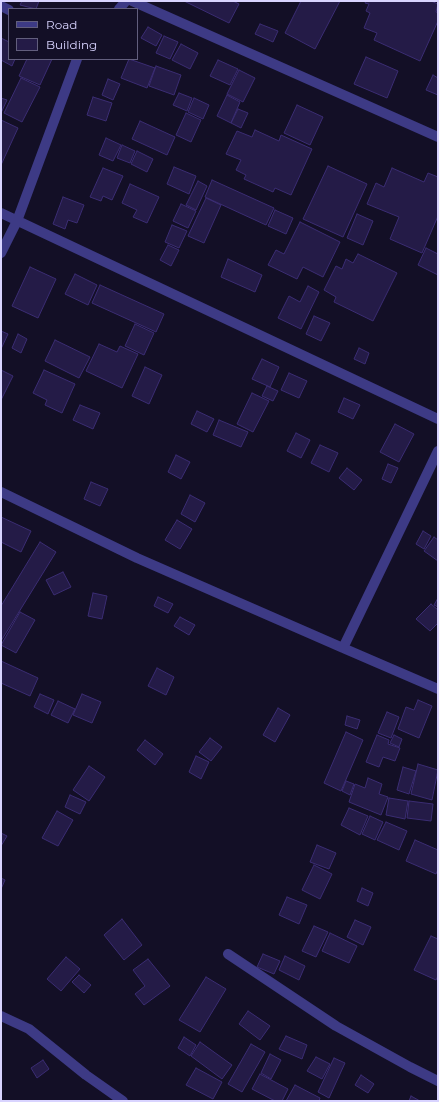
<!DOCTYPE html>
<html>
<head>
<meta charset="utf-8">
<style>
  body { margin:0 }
  #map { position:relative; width:439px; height:1102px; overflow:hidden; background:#130f26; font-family:Montserrat,sans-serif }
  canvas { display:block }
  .frame { position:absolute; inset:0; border:2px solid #d9d4ff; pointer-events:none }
  .legend { position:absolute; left:8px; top:8px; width:130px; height:52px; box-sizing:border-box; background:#130f26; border:1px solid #625e7d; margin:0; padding:5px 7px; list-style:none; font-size:12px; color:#d9d4ff }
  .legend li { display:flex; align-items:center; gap:8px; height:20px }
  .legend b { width:20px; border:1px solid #625e7d }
</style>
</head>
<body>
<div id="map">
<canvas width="439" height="1102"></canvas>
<div class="frame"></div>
<ul class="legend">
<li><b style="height:5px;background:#3d3a85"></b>Road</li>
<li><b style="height:11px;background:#241b47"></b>Building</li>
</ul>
</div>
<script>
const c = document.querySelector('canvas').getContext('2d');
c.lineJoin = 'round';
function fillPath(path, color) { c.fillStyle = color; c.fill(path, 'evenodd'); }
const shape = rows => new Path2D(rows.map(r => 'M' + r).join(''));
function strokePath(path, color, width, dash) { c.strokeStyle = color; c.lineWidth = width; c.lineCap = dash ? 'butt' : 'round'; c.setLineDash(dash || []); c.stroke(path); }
const building = shape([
  [22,1,39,1,36,9,20,5,22,1],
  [184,1,233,1,239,4,229,23,184,1],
  [301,1,340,1,315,49,285,33,301,1],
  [366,1,431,1,438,4,436,12,438,13,438,21,420,61,374,40,377,33,364,28,370,13,366,11,369,4,365,3,366,1],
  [260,24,278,31,273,42,255,34,260,24],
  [148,27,162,35,156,46,141,38,148,27],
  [164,36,178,42,170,59,156,53,164,36],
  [1,38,9,42,9,59,15,59,12,66,1,60,1,38],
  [181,44,198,53,190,69,172,60,181,44],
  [366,57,398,71,387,98,354,84,366,57],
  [27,59,52,59,40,85,19,76,27,59],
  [129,59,155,68,147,88,121,78,129,59],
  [218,60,238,69,230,85,210,76,218,60],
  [156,66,181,75,174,95,149,86,156,66],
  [239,70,255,78,243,102,227,94,239,70],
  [433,75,438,78,438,95,426,90,433,75],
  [21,78,40,87,22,122,4,113,21,78],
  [108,79,120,84,113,100,102,95,108,79],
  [179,93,192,98,187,111,173,105,179,93],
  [227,95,240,102,231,123,217,116,227,95],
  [93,97,112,103,106,121,87,115,93,97],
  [1,98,7,100,1,113,1,98],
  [194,98,209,105,203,119,188,112,194,98],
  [297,105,323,117,310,145,284,133,297,105],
  [238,109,248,113,241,128,231,123,238,109],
  [186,113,201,120,191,142,176,135,186,113],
  [1,120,18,128,1,165,1,120],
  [140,121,175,137,167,155,132,139,140,121],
  [255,130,279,141,281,135,312,149,291,195,275,188,273,192,244,179,246,175,236,170,241,160,226,154,237,131,252,137,255,130],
  [106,138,121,145,113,161,99,155,106,138],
  [122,145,135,151,130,163,117,158,122,145],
  [137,151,153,159,147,172,131,164,137,151],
  [328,166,367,184,343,237,303,219,328,166],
  [174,167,196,176,189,194,167,184,174,167],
  [103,168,123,176,112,200,103,196,101,201,90,197,103,168],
  [392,168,424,182,428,173,438,177,438,216,422,253,390,239,399,217,367,204,376,183,384,187,392,168],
  [212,180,274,208,266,225,205,197,212,180],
  [198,181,207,186,196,210,186,205,198,181],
  [130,184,159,197,147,223,133,217,137,210,122,203,130,184],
  [63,197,84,205,77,223,68,220,65,229,53,224,63,197],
  [206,198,221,205,204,243,188,236,206,198],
  [181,204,196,211,188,228,173,221,181,204],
  [275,210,293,218,286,234,268,226,275,210],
  [357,214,373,221,363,245,347,238,357,214],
  [300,222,340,242,323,277,303,267,297,279,268,265,276,250,284,254,300,222],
  [172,225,187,231,179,248,165,242,172,225],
  [168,245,179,250,171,266,160,260,168,245],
  [426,248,438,254,438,275,418,265,426,248],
  [358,254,397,273,373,321,334,302,336,297,324,290,336,266,342,269,346,259,353,263,358,254],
  [228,259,262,275,255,292,221,277,228,259],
  [30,267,56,279,38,318,12,306,30,267],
  [75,274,97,285,88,305,65,294,75,274],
  [100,285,164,314,156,332,92,303,100,285],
  [308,286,319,292,301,329,278,318,289,296,300,302,308,286],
  [314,316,330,323,321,341,306,334,314,316],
  [135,324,154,333,144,355,125,346,135,324],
  [1,331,8,334,1,349,1,331],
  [18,334,27,339,21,353,12,348,18,334],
  [55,340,90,357,79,378,45,361,55,340],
  [99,344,117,352,120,346,138,354,122,388,86,371,99,344],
  [359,348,369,353,365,364,354,359,359,348],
  [262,359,279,367,270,387,252,379,262,359],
  [145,367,162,375,149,404,132,396,145,367],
  [1,370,13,376,1,400,1,370],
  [44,370,75,384,62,413,45,405,47,400,33,393,44,370],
  [289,373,307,381,299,398,281,390,289,373],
  [267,386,278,391,273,401,262,396,267,386],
  [252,393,269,401,253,432,237,424,252,393],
  [344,398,360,405,353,419,338,412,344,398],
  [80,405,100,413,93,429,73,420,80,405],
  [197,411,214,419,207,432,191,424,197,411],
  [219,420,248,432,241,447,213,435,219,420],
  [395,424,414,434,399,462,380,452,395,424],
  [296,433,310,440,301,458,287,451,296,433],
  [320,445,338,453,329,472,311,463,320,445],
  [176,455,190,462,181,479,168,472,176,455],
  [388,464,398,468,391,483,382,479,388,464],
  [347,468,362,480,354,490,339,478,347,468],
  [91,482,108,489,100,506,84,499,91,482],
  [190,495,205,503,195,522,181,514,190,495],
  [1,517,31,531,21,552,1,542,1,517],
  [177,520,192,529,180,549,165,540,177,520],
  [423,531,431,536,424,549,416,544,423,531],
  [434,537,438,540,438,561,424,551,434,537],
  [40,542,56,552,1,641,1,606,40,542],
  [63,572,71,587,54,595,46,580,63,572],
  [93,593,107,596,102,619,88,616,93,593],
  [158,597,173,604,168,613,154,606,158,597],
  [438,598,438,607,434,605,438,598],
  [431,604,438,610,438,623,430,631,416,619,431,604],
  [20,612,35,620,16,653,1,645,20,612],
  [180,617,195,625,189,635,174,626,180,617],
  [1,661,38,678,30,696,1,683,1,661],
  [157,668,174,677,166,695,148,686,157,668],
  [40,694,54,700,48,714,34,707,40,694],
  [82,694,101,702,92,723,73,715,82,694],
  [418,700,432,706,419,738,398,729,406,707,414,710,418,700],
  [58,701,75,709,68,723,51,715,58,701],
  [278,708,290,715,275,742,263,735,278,708],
  [387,712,399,717,391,738,378,733,387,712],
  [347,716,360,720,357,729,345,725,347,716],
  [346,732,363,740,341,791,324,783,346,732],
  [377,735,389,740,388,744,400,748,395,761,383,757,379,767,366,762,377,735],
  [394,735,402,739,399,747,390,743,394,735],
  [210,738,222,747,211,761,199,752,210,738],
  [145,740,163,754,155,765,137,750,145,740],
  [196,756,209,762,201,779,189,772,196,756],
  [418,764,438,770,432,800,411,794,418,764],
  [89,766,105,777,89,801,73,790,89,766],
  [403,767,416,771,409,794,397,790,403,767],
  [368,778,382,784,379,794,388,797,381,815,349,802,355,784,365,788,368,778],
  [346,781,354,784,350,795,342,791,346,781],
  [70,795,86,802,80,814,65,807,70,795],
  [389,798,408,801,405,819,386,815,389,798],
  [409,801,433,804,431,821,407,818,409,801],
  [349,808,368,816,360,835,341,825,349,808],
  [57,811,73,820,58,846,42,838,57,811],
  [370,816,383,822,375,840,362,834,370,816],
  [386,822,407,831,399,850,377,840,386,822],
  [1,833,7,836,1,846,1,833],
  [415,840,438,850,438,869,436,874,406,861,415,840],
  [317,845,336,853,329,869,310,862,317,845],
  [314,865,332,874,320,899,302,890,314,865],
  [1,878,5,880,1,889,1,878],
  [362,888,373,893,368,906,357,901,362,888],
  [287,897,307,905,299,924,279,915,287,897],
  [122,919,142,945,124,960,104,935,122,919],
  [355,920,371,927,363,945,347,937,355,920],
  [314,926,328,932,316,957,302,951,314,926],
  [330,933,357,946,349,963,322,951,330,933],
  [431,936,438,939,438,976,436,980,414,970,431,936],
  [263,954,280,961,274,974,257,967,263,954],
  [285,956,305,966,299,980,279,970,285,956],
  [66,957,80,969,61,991,47,979,66,957],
  [148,959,170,986,144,1005,135,994,145,986,133,970,148,959],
  [79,975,91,985,84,993,72,982,79,975],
  [206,977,226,989,200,1032,179,1020,206,977],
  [248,1011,270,1026,260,1040,239,1024,248,1011],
  [286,1036,307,1045,302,1059,279,1049,286,1036],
  [184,1037,196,1045,190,1056,178,1048,184,1037],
  [200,1042,232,1065,222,1079,191,1056,200,1042],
  [251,1044,265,1052,242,1092,228,1084,251,1044],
  [270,1054,281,1060,271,1079,261,1073,270,1054],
  [316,1057,330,1064,322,1079,307,1071,316,1057],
  [334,1058,345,1063,329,1098,318,1092,334,1058],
  [43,1060,49,1069,37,1078,31,1068,43,1060],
  [196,1068,222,1082,213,1099,186,1085,196,1068],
  [260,1074,288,1089,282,1101,275,1101,252,1089,260,1074],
  [361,1075,374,1084,368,1093,355,1085,361,1075],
  [295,1085,320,1098,319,1101,286,1101,295,1085],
  [411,1096,420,1101,409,1101,411,1096]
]);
const minor = shape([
  [132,1,438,137],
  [1,6,9,10],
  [119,9,126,1],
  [1,213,438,419],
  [1,253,17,221,77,59],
  [1,492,137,558,343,648,438,451],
  [343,648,438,689],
  [228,954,336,1026,410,1067,438,1081],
  [1,1016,29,1029,86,1075,123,1101]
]);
fillPath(building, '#241b47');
strokePath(building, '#3b2d73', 1);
strokePath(minor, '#3d3a85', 10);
</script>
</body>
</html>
